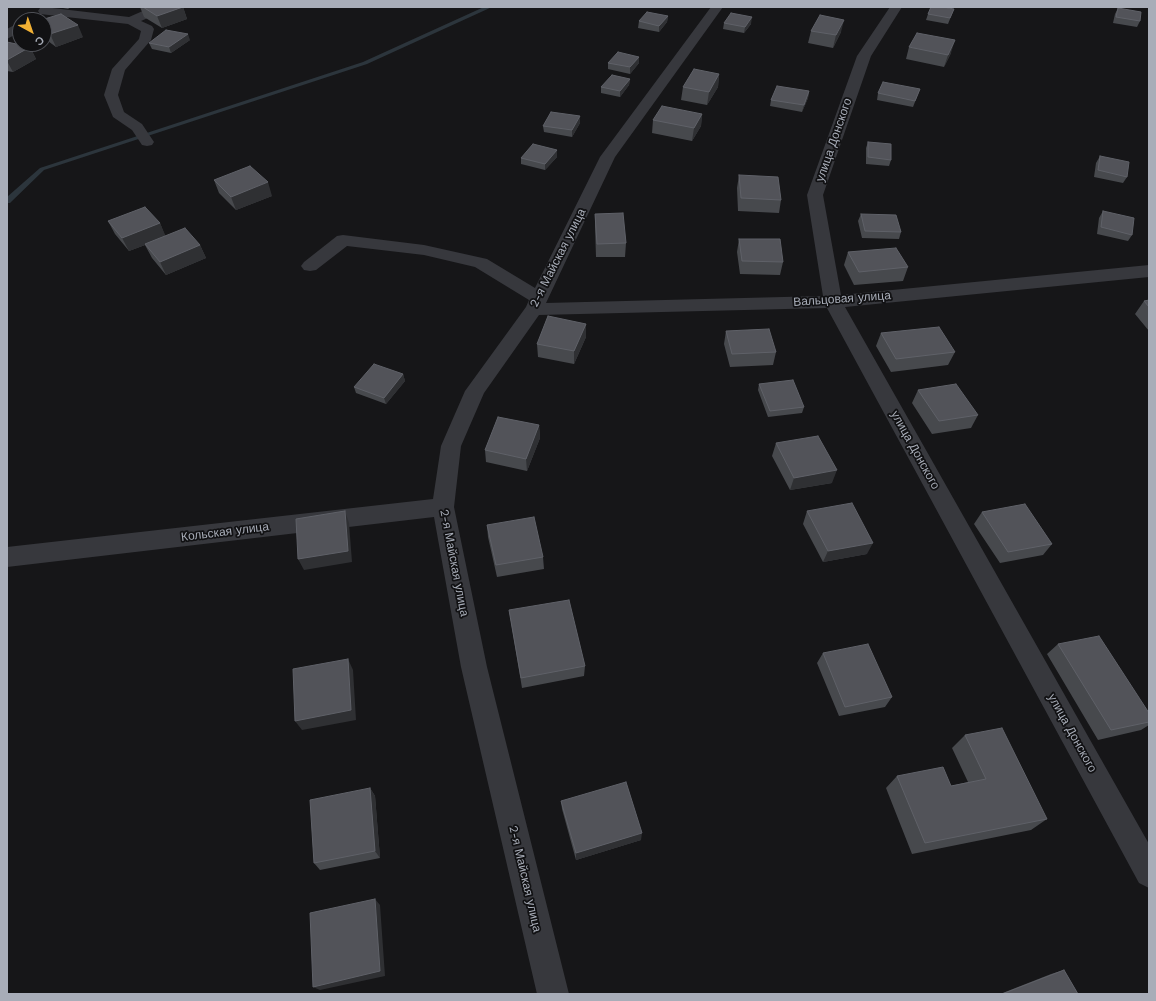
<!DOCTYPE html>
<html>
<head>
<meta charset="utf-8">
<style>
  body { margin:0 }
  #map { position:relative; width:1156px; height:1001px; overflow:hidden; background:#161618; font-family:"Work Sans",sans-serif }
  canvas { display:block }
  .frame { position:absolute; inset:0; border:8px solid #a8adb8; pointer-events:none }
  .north { position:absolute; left:12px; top:12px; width:40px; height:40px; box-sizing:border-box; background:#111113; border:1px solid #4d4f55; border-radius:50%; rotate:140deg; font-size:11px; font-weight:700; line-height:16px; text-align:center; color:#a8adb8 }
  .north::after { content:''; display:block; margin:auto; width:14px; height:18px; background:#f2b134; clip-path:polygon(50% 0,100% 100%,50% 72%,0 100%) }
</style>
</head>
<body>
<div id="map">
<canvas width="1156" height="1001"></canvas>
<div class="frame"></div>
<div class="north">С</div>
</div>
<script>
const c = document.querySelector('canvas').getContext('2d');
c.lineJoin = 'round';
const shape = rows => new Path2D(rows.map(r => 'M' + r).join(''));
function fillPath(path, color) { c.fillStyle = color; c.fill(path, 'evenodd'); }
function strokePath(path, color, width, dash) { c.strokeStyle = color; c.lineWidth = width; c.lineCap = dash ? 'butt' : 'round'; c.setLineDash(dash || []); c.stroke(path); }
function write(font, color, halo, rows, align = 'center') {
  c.font = font + ' "Work Sans",sans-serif'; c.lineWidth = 3.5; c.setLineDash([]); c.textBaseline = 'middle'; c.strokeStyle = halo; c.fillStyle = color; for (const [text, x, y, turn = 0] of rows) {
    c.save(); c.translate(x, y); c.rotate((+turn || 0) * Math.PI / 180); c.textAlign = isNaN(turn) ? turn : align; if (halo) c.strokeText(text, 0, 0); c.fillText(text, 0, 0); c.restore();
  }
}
const stream = shape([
  [484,7,492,7,367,64,44,170,10,203,7,203,7,197,40,168,363,62,484,7]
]);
const minor = shape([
  [44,7,129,17,152,7,168,7,166,10,141,21,152,26,154,29,151,40,125,70,118,95,124,112,142,124,154,142,152,145,147,146,142,145,132,130,113,117,104,95,112,69,139,39,141,31,128,24,40,14,38,11,40,8,44,7],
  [711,7,723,7,615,157,546,303,823,296,807,195,857,56,890,7,902,7,871,56,823,195,841,295,1149,265,1149,277,845,307,1149,844,1149,888,1139,883,827,308,539,315,484,393,461,446,454,507,487,667,569,994,537,994,461,667,434,517,7,567,7,547,433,499,441,446,465,391,526,307,529,300,475,267,424,255,347,246,316,270,310,271,304,270,301,266,304,262,337,236,343,235,424,245,487,259,535,288,600,157,711,7],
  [20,22,20,32,7,39,7,29,20,22]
]);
const wall = shape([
  [58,7,71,7,68,9],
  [140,7,183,7,187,19,162,28,144,17],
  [1118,8,1140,21,1137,27,1113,23,1115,14],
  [954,9,948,24,926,20,928,14],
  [668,16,667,22,659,32,638,28,639,21],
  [44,20,83,37,56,47,44,38],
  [724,23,751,24,744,33,723,29],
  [811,31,841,32,833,48,808,43],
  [190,40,171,53,152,49,149,43],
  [7,42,30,47,36,59,13,72,7,71],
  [909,47,951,53,944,67,906,59],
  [639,57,639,63,630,74,608,69,608,63],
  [719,74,718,87,707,105,681,100,683,87],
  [630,79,629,85,620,97,601,93,601,87],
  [920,89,913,107,877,100,878,93],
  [809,91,808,98,802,112,770,106,771,100],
  [702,114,701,126,692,141,652,133,653,120],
  [580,123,572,137,544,132,543,126],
  [868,142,891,160,889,166,866,164,866,148],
  [1100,156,1127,177,1123,183,1094,177,1096,163],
  [557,157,545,170,521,164,521,158],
  [739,175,781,200,779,213,738,211,737,188],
  [214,180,272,196,236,210,219,193],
  [1103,211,1132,235,1128,241,1097,234,1099,218],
  [595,214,626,243,625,257,596,257,595,227],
  [861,214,901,232,899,239,862,238,858,221],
  [108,221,160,223,165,236,200,245,206,258,166,275,152,258,145,245,129,251,115,234],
  [739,239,783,262,780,275,740,274,737,252],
  [848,252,908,267,903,281,854,285,844,265],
  [1149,300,1149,331,1135,314,1144,301],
  [586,324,586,337,574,364,538,357,537,344],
  [726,331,776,352,773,365,730,367,724,344],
  [881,333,955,352,948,365,891,372,876,346],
  [403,374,405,381,386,404,356,393,354,387],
  [759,384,804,407,802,413,768,417,758,390],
  [918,390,978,415,971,428,932,434,912,403],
  [539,425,540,438,527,471,486,462,485,450],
  [776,443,832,483,790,490,772,456],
  [807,511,867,554,823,562,803,524],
  [982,512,1052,544,1043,555,1000,563,974,524],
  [487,525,543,557,544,569,497,577,488,537],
  [509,610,585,666,584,676,522,688],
  [1058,644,1149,713,1149,725,1141,730,1098,740,1047,654],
  [823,653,892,697,885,707,839,716,817,663],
  [965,735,1047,819,1031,830,912,854,886,788,897,776,951,786,968,782,952,748],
  [370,788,375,796,380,858,320,870,314,863],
  [561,801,641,840,576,860,562,809],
  [1064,970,1078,994,1000,994,1051,974]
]);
const shadedWall = shape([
  [183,7,187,19,162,28,157,16],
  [668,16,667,22,659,32,659,26],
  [752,17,751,24,744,33,745,27],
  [844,20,841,32,833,48,836,35],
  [78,25,83,37,56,47,50,34],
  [188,34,190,40,171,53,169,47],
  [955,40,951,53,944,67,948,55],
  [30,47,36,59,13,72,7,61,7,60],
  [639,57,639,63,630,74,630,67],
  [719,74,718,87,707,105,709,92],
  [630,79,629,85,620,97,620,91],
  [809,91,808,98,802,112,804,105],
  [702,114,701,126,692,141,694,128],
  [580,116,580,123,572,137,572,130],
  [557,150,557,157,545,170,545,164],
  [268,182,272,196,236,210,231,197],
  [160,223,166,237,129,251,122,238],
  [200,245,206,258,166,275,160,262],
  [586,324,586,337,574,364,574,351],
  [403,374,405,381,386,404,384,398],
  [539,425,540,438,527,471,526,459],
  [837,470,832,483,790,490,794,478],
  [345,511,349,523,352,562,304,570,298,559],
  [873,543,867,554,823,562,828,551],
  [348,659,353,670,356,720,302,730,295,721],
  [370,788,375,796,380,858,375,851],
  [642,833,641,840,576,860,576,853],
  [375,899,380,905,385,976,320,990,313,987]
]);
const building = shape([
  [143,7,183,7,157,16,143,7],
  [931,7,943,7,954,9,950,18,928,14,931,7],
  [1118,8,1141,12,1140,21,1116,17,1118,8],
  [647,12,668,16,659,26,639,21,647,12],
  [731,13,752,17,745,27,724,23,731,13],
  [61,14,78,25,50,34,44,30,44,20,41,20,61,14],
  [820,15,844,20,836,35,811,31,820,15],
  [166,30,188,34,169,47,149,43,166,30],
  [917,33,955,40,948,55,909,47,917,33],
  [7,42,30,47,7,60,7,42],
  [618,52,639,57,630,67,608,63,618,52],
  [694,69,719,74,709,92,683,87,694,69],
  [612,75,630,79,620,91,601,87,612,75],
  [883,82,920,89,915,101,878,93,883,82],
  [777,86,809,91,804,105,771,100,777,86],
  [662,106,702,114,694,128,653,120,662,106],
  [551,112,580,116,572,130,543,126,551,112],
  [868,142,891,144,891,160,868,157,868,142],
  [533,144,557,150,545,164,521,158,533,144],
  [1100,156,1129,162,1127,177,1098,170,1100,156],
  [250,166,268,182,231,197,214,180,250,166],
  [739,175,778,177,781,200,741,198,739,175],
  [145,207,160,223,122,238,108,221,145,207],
  [1103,211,1134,218,1132,235,1101,227,1103,211],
  [623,213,626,243,597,244,595,214,623,213],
  [861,214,896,215,901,232,865,231,861,214],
  [185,228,200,245,160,262,145,244,185,228],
  [739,239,780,239,783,262,742,261,739,239],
  [896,248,908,267,859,272,848,252,896,248],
  [1149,300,1149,307,1144,301,1149,300],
  [548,316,586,324,574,351,537,344,548,316],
  [939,327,955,352,896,359,881,333,939,327],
  [769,329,776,352,732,354,726,331,769,329],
  [374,364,403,374,384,398,354,387,374,364],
  [793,380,804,407,770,411,759,384,793,380],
  [956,384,978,415,939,421,918,390,956,384],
  [498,417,539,425,526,459,485,450,498,417],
  [818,436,837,470,794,478,776,443,818,436],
  [852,503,873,543,828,551,807,511,852,503],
  [1025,504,1052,544,1008,552,982,512,1025,504],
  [345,511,348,551,298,559,296,519,345,511],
  [534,517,543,557,496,565,487,525,534,517],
  [569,600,585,666,521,678,509,610,569,600],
  [1099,636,1149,713,1149,722,1111,730,1058,644,1099,636],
  [868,644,892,697,845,707,823,653,868,644],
  [348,659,351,710,295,721,293,669,348,659],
  [1002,728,1047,819,925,843,897,776,943,767,951,786,986,779,965,735,1002,728],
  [626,782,642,833,576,853,561,801,626,782],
  [370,788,375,851,314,863,310,800,370,788],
  [375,899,380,971,313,987,310,913,375,899],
  [1064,970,1078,994,1002,994,1064,970]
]);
const streetNames = [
  ["улица Донского",834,140,-71],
  ["2-я Майская улица",558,258,-63],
  ["Вальцовая улица",842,299,-4],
  ["улица Донского",915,450,61],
  ["Кольская улица",225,532,-7],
  ["2-я Майская улица",454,563,79],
  ["улица Донского",1072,733,61],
  ["2-я Майская улица",525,879,77]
];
fillPath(stream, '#2c353c');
fillPath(minor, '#37383d');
fillPath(wall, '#47494d');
fillPath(shadedWall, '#2f3033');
fillPath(building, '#525359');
strokePath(building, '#5f6168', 1);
write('12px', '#a8adb8', '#111113', streetNames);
</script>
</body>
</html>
